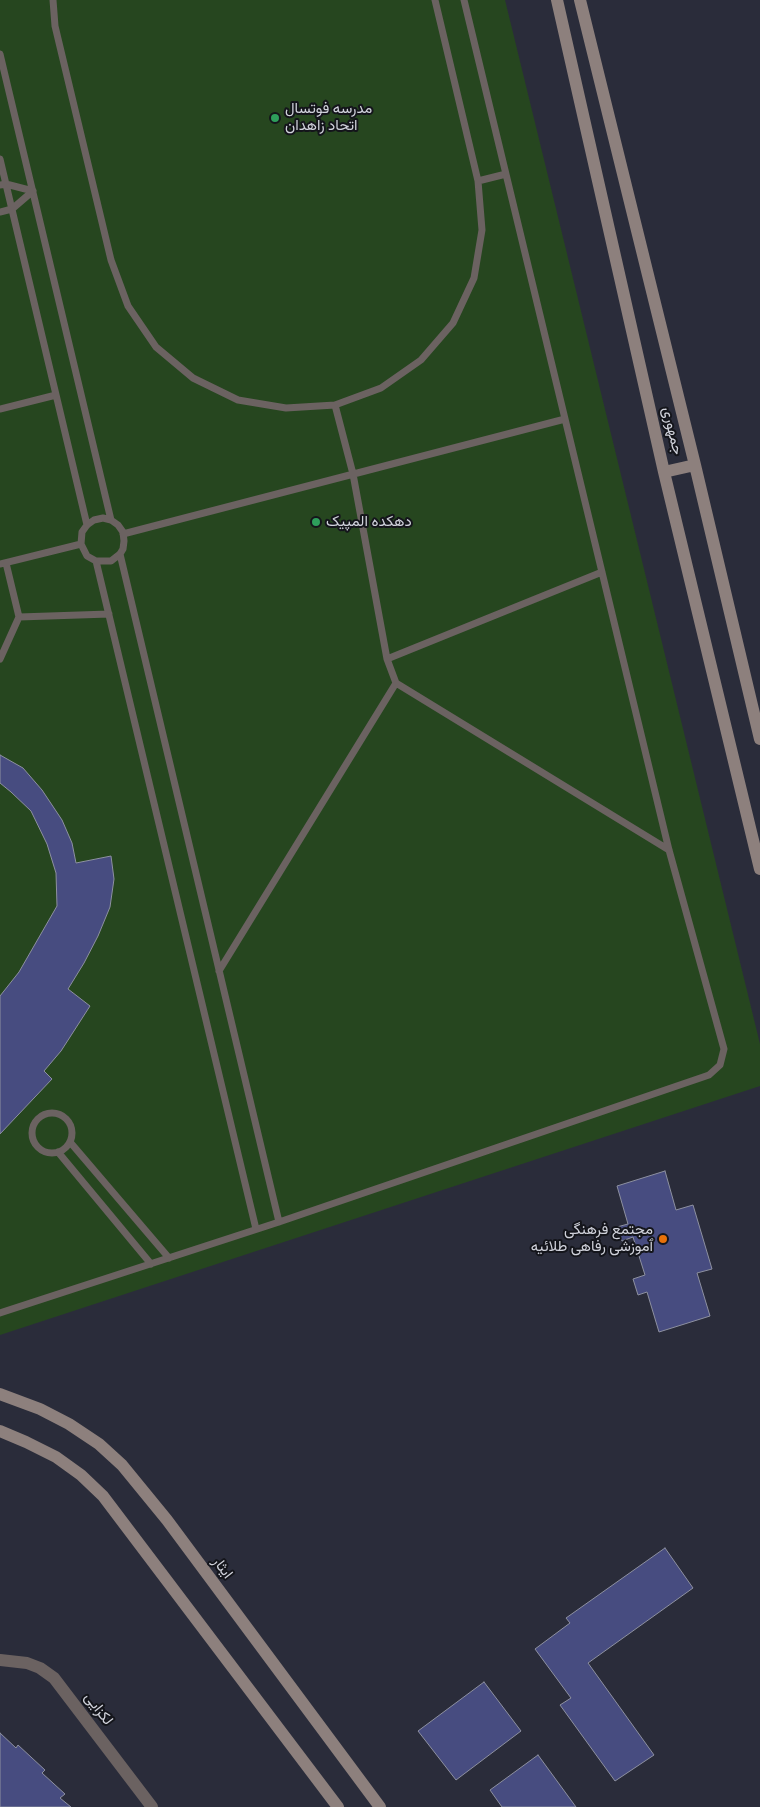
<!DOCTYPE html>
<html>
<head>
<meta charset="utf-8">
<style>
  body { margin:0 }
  canvas { display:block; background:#2a2c3a }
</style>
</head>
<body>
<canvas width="760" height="1807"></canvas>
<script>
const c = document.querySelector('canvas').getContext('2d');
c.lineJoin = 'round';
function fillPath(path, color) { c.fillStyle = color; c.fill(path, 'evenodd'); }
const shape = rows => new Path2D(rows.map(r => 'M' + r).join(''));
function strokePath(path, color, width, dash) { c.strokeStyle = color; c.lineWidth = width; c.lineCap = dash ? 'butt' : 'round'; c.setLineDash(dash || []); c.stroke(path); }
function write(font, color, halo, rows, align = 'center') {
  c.font = font + ' "Source Serif 4",Vazirmatn,serif'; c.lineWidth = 4; c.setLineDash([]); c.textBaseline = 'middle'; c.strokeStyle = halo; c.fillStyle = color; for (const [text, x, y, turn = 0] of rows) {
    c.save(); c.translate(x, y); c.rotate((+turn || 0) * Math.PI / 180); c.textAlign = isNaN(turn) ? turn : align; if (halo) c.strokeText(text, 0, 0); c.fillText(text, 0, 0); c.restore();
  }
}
const green = shape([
  [0,0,505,0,760,1044,760,1086,0,1335]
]);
const building = shape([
  [0,755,23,768,42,790,62,820,72,843,76,863,111,856,114,879,110,907,98,936,84,963,68,989,90,1006,61,1051,44,1071,52,1079,0,1134,0,996,19,972,57,906,56,873,47,844,31,811,11,792,0,783,0,755],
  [665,1171,676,1210,693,1205,712,1269,697,1273,710,1316,659,1332,647,1292,638,1295,633,1279,645,1275,633,1237,622,1241,617,1227,628,1224,617,1186,665,1171],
  [665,1548,693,1588,588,1663,654,1755,615,1781,560,1705,571,1698,535,1649,570,1623,566,1618,665,1548],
  [484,1682,521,1731,456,1780,418,1731,484,1682],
  [0,1733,16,1748,18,1745,45,1770,42,1773,65,1794,60,1798,71,1807,0,1807,0,1733],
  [538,1755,576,1807,502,1807,490,1790,538,1755]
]);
const lane = shape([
  [53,0,55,26,111,260,128,306,156,347,193,378,238,400,286,408,335,405,381,388,421,360,453,323,474,278,482,230,478,181,435,0],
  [0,54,111,520],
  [0,159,87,525],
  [478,181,506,174],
  [0,185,6,184,33,191],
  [0,212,12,209,33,191],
  [335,405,353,474,387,659,396,683,669,850],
  [0,409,56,395],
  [123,534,565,419],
  [120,554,279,1222],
  [96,561,111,561,120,554,123,549,124,541,123,532,118,525,111,520,103,518,94,520,87,525,82,532,81,544,87,556,96,561,256,1229],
  [6,563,19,617,109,614],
  [0,564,81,544],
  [0,659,19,617],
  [387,659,602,572],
  [219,971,396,683],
  '32 1133a20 20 0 1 1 40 0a20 20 0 1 1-40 0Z',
  [70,1142,169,1258],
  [58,1152,151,1264],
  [0,1313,279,1222,709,1075,720,1065,724,1049,669,850,464,0]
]);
const street = shape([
  [0,1660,27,1663,40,1668,54,1678,152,1807]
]);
const secondary = shape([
  [557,0,664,472,760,869],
  [580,0,695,465,760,739],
  [664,472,695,465],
  [0,1394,40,1409,69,1424,99,1444,122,1465,167,1520,380,1807],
  [0,1431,26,1442,56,1457,81,1475,103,1496,338,1807]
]);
const markers = [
  [275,118,5,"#2e9e5b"],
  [316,522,5,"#2e9e5b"],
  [663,1239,5,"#e8710a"]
];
const poiNames = [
  ["مدرسه فوتسال",285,109],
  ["اتحاد زاهدان",285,126],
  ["دهکده المپیک",326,522],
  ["مجتمع فرهنگی",653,1230,"right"],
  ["ٱموزشی رفاهی طلائیه",653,1247,"right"]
];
const streetNames = [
  ["جمهوری",672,431,77],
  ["ایثار",222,1568,53],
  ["لکزایی",98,1709,53]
];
fillPath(green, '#26461f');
fillPath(building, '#474c80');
strokePath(building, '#8d90a0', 1);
strokePath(lane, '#6b6261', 7);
strokePath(street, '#6b6261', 12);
strokePath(secondary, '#8d807d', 12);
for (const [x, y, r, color] of markers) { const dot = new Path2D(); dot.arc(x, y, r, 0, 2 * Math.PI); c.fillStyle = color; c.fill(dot); strokePath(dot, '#14151b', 2); }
write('15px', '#d0d2db', '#14151b', poiNames, 'left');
write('15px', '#d0d2db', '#14151b', streetNames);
</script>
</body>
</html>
